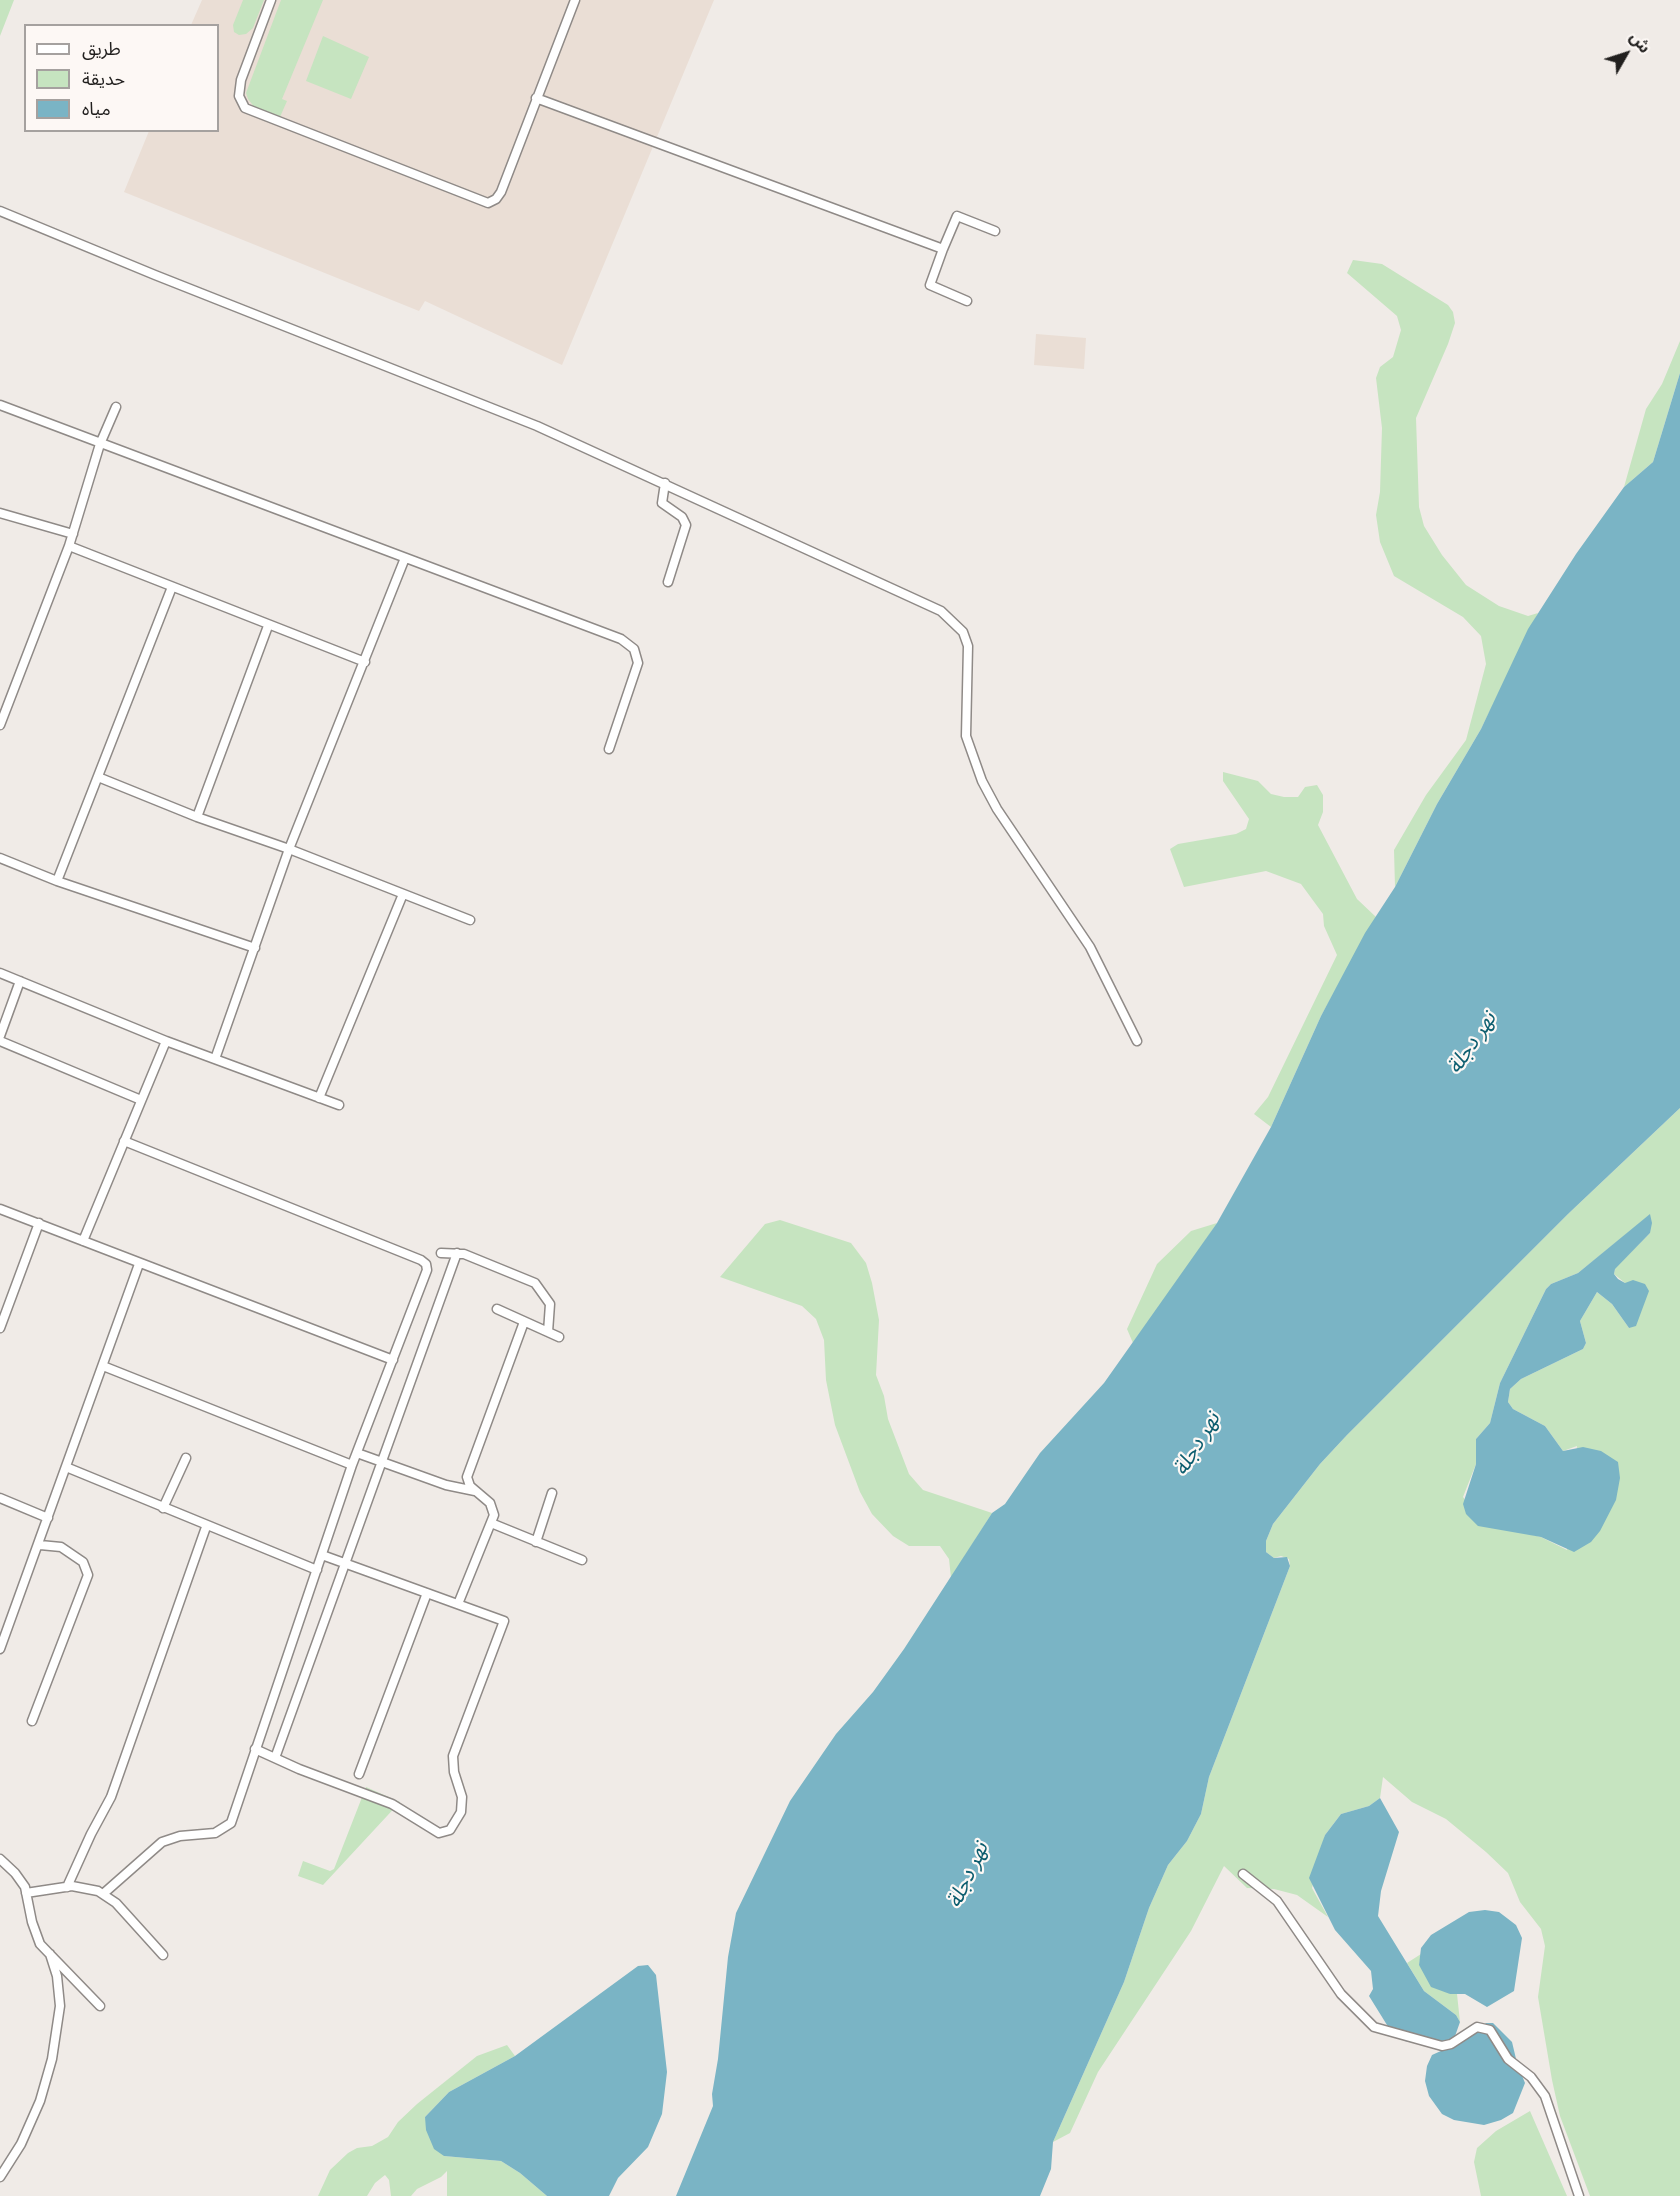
<!DOCTYPE html>
<html>
<head>
<meta charset="utf-8">
<style>
  body { margin:0 }
  #map { position:relative; width:1680px; height:2196px; overflow:hidden; background:#f0ebe7; font-family:Montserrat,"Noto Sans Arabic",sans-serif }
  canvas { display:block }
  .legend { position:absolute; left:24px; top:24px; width:195px; height:108px; box-sizing:border-box; background:#fdf8f5; border:2px solid #a5a19f; margin:0; padding:8px 10px; list-style:none; font-size:18px; color:#211f1e }
  .legend li { display:flex; align-items:center; gap:12px; height:30px }
  .legend b { width:30px; border:2px solid #a5a19f }
  .north { position:absolute; left:1596px; top:24px; width:60px; height:60px; -webkit-text-stroke:4px #fdf8f5; paint-order:stroke; rotate:51deg; font-size:16px; font-weight:700; line-height:24px; text-align:center; color:#211f1e }
  .north::after { content:''; display:block; margin:auto; width:21px; height:27px; background:#211f1e; clip-path:polygon(50% 0,100% 100%,50% 72%,0 100%) }
</style>
</head>
<body>
<div id="map">
<canvas width="1680" height="2196"></canvas>
<ul class="legend">
<li><b style="height:8px;background:#fff"></b>طريق</li>
<li><b style="height:16px;background:#c6e4c0"></b>حديقة</li>
<li><b style="height:16px;background:#7ab4c5"></b>مياه</li>
</ul>
<div class="north">ش</div>
</div>
<script>
const c = document.querySelector('canvas').getContext('2d');
c.lineJoin = 'round';
function fillPath(path, color) { c.fillStyle = color; c.fill(path, 'evenodd'); }
const shape = rows => new Path2D(rows.map(r => 'M' + r).join(''));
function strokePath(path, color, width, dash) { c.strokeStyle = color; c.lineWidth = width; c.lineCap = dash ? 'butt' : 'round'; c.setLineDash(dash || []); c.stroke(path); }
function write(font, color, halo, rows, align = 'center') {
  c.font = font + ' Montserrat,"Noto Sans Arabic",sans-serif'; c.lineWidth = 4.5; c.setLineDash([]); c.textBaseline = 'middle'; c.strokeStyle = halo; c.fillStyle = color; for (const [text, x, y, turn = 0] of rows) {
    c.save(); c.translate(x, y); c.rotate((+turn || 0) * Math.PI / 180); c.textAlign = isNaN(turn) ? turn : align; if (halo) c.strokeText(text, 0, 0); c.fillText(text, 0, 0); c.restore();
  }
}
const built = shape([
  [202,0,714,0,562,365,425,301,419,311,124,192,149,131,218,130,218,26,191,25],
  [1036,334,1086,338,1084,369,1034,365]
]);
const green = shape([
  [0,0,14,0,0,36],
  [243,0,264,0,253,28,246,34,239,35,234,32,233,25],
  [281,0,323,0,282,99,287,101,280,117,255,108,248,99,246,93],
  [323,36,369,57,351,99,306,81],
  [1353,260,1382,264,1448,305,1453,312,1455,323,1448,344,1416,418,1419,507,1424,526,1442,555,1466,585,1499,606,1528,616,1538,613,1481,729,1437,804,1395,887,1394,850,1426,795,1466,740,1486,664,1481,636,1463,617,1394,576,1380,542,1376,515,1380,492,1382,428,1376,378,1380,367,1393,357,1401,330,1397,316,1347,273],
  [1680,341,1680,373,1653,462,1624,487,1646,409,1662,384],
  [1223,772,1258,781,1271,794,1284,797,1298,797,1305,787,1317,785,1323,795,1323,812,1318,825,1357,899,1376,917,1321,1016,1271,1127,1254,1114,1268,1097,1337,955,1324,926,1323,914,1301,884,1266,871,1184,887,1170,849,1178,844,1236,834,1246,829,1249,819,1223,781],
  [1680,1108,1680,2196,1590,2196,1560,2116,1552,2080,1538,1997,1545,1946,1541,1929,1520,1902,1508,1873,1486,1852,1446,1819,1412,1802,1383,1777,1380,1798,1369,1806,1341,1814,1325,1835,1312,1888,1328,1917,1297,1895,1274,1889,1247,1888,1224,1866,1191,1931,1098,2072,1070,2133,1053,2142,1124,1982,1149,1908,1168,1865,1187,1841,1201,1814,1209,1777,1290,1566,1289,1559,1281,1556,1274,1558,1266,1552,1266,1541,1273,1524,1320,1464,1347,1435,1568,1214],
  [1650,1215,1650,1233,1615,1268,1614,1274,1625,1283,1629,1328,1612,1304,1597,1292,1580,1321,1586,1343,1583,1349,1521,1379,1510,1389,1508,1402,1513,1409,1545,1426,1563,1451,1577,1446,1567,1550,1541,1537,1484,1523,1463,1497,1476,1464,1476,1439,1490,1423,1500,1383,1546,1289,1551,1284,1578,1273],
  [780,1220,851,1243,866,1263,872,1283,879,1320,876,1375,884,1396,888,1419,909,1474,923,1490,992,1513,951,1578,949,1559,940,1546,909,1546,893,1536,872,1514,860,1492,835,1425,826,1380,824,1340,816,1319,802,1306,720,1277,765,1224],
  [1217,1223,1188,1266,1133,1343,1127,1329,1157,1264,1191,1231],
  [366,1787,400,1802,323,1885,298,1876,303,1861,330,1871,334,1869],
  [1421,1954,1419,1965,1450,1994,1457,1994,1460,2022,1456,2015,1424,1991,1407,1963],
  [507,2045,515,2056,449,2092,425,2117,444,2156,501,2161,520,2173,547,2196,447,2196,447,2171,441,2177,417,2189,411,2196,391,2196,389,2180,385,2175,375,2183,367,2196,318,2196,330,2170,348,2153,357,2148,372,2146,388,2137,398,2122,417,2104,477,2056],
  [1530,2111,1567,2196,1481,2196,1474,2162,1477,2148,1496,2131]
]);
const water = shape([
  [1680,373,1680,1108,1568,1214,1347,1435,1320,1464,1273,1524,1266,1541,1266,1552,1274,1558,1287,1557,1290,1566,1209,1777,1201,1814,1187,1841,1168,1865,1149,1908,1124,1982,1053,2142,1051,2169,1040,2196,676,2196,713,2106,712,2094,718,2059,728,1957,736,1913,790,1801,836,1734,873,1692,904,1649,992,1513,1005,1504,1040,1453,1104,1383,1217,1223,1271,1127,1321,1016,1365,933,1395,887,1437,804,1481,729,1528,629,1576,554,1624,487,1653,462],
  [1650,1214,1652,1223,1650,1233,1615,1269,1614,1274,1618,1279,1625,1283,1633,1280,1645,1284,1649,1291,1636,1326,1629,1328,1612,1304,1597,1292,1580,1321,1586,1343,1583,1349,1521,1379,1510,1389,1508,1402,1513,1409,1545,1426,1563,1451,1583,1447,1601,1451,1618,1462,1620,1478,1616,1500,1600,1531,1591,1542,1574,1552,1541,1537,1478,1526,1466,1514,1463,1504,1476,1464,1476,1439,1490,1423,1500,1383,1546,1289,1551,1284,1578,1273],
  [1380,1798,1399,1832,1381,1891,1378,1916,1424,1991,1456,2015,1460,2022,1454,2039,1432,2047,1405,2041,1387,2025,1369,1996,1373,1989,1371,1971,1335,1930,1309,1878,1325,1835,1341,1814,1369,1806],
  [1485,1910,1499,1912,1516,1925,1522,1938,1514,1991,1487,2007,1465,1994,1450,1994,1431,1987,1419,1965,1421,1948,1431,1935,1469,1912],
  [648,1965,656,1975,667,2072,662,2114,648,2147,618,2178,609,2196,547,2196,520,2173,501,2161,444,2156,434,2149,426,2130,425,2117,449,2092,515,2056,638,1966],
  [1486,2023,1493,2023,1512,2042,1517,2063,1525,2083,1513,2113,1501,2120,1484,2125,1454,2120,1442,2114,1429,2096,1425,2081,1427,2066,1432,2055,1465,2040]
]);
const street = shape([
  [271,0,241,80,239,96,245,108,488,203,496,199,501,192,575,0],
  [536,98,943,249],
  [0,211,155,275,537,426,941,611,963,632,968,646,966,736,982,781,997,809,1090,947,1137,1041],
  [967,301,930,285,943,249,957,216,995,231],
  [0,405,621,639,634,649,638,663,609,749],
  [665,483,662,503,682,517,686,525,668,582],
  [0,513,73,534],
  [69,546,365,662],
  [0,725,69,546,100,444,116,407],
  [98,777,197,817,289,849,470,920],
  [197,817,268,626],
  [0,858,57,881,255,948],
  [57,881,172,587],
  [0,973,166,1041,339,1105],
  [0,1036,20,981],
  [0,1041,141,1100],
  [215,1059,289,849,405,558],
  [319,1098,403,894],
  [0,1209,393,1360],
  [83,1241,166,1041],
  [441,1253,464,1254,535,1283,550,1304,548,1332],
  [497,1309,559,1337],
  [0,1328,39,1223],
  [103,1366,352,1465],
  [357,1453,446,1485,475,1491],
  [66,1467,317,1570],
  [0,1498,48,1518],
  [163,1508,186,1458],
  [491,1523,582,1560],
  [536,1542,552,1493],
  [458,1604,494,1515,490,1503,470,1486,467,1477,524,1322],
  [0,1649,139,1264],
  [32,1721,88,1575,83,1562,61,1547,40,1545],
  [255,1749,299,1769,392,1804,439,1833,450,1830,461,1812,462,1797,454,1772,453,1756,504,1621,322,1555],
  [275,1758,457,1253],
  [359,1774,427,1593],
  [0,1859,15,1873,25,1887,32,1922,40,1944,100,2006],
  [1243,1874,1277,1901,1341,1994,1374,2027,1442,2046,1451,2044,1477,2027,1490,2030,1508,2059,1531,2077,1545,2096,1579,2196],
  [67,1887,91,1834,111,1797,206,1527],
  [26,1893,72,1886,98,1891,116,1903,163,1955],
  [103,1894,162,1842,180,1836,215,1833,231,1823,352,1465,427,1270,426,1264,421,1260,124,1141],
  [0,2177,21,2144,40,2101,52,2059,60,2006,57,1976,50,1954]
]);
const waterNames = [
  ["نهر دجلة",1472,1043,-56],
  ["نهر دجلة",1197,1444,-59],
  ["نهر دجلة",968,1875,-65]
];
fillPath(built, '#eaded5');
fillPath(green, '#c6e4c0');
fillPath(water, '#7ab4c5');
strokePath(street, '#8f8a87', 11);
strokePath(street, '#fff', 8);
write('italic 21px', '#0c5d6f', '#fdf8f5', waterNames);
</script>
</body>
</html>
